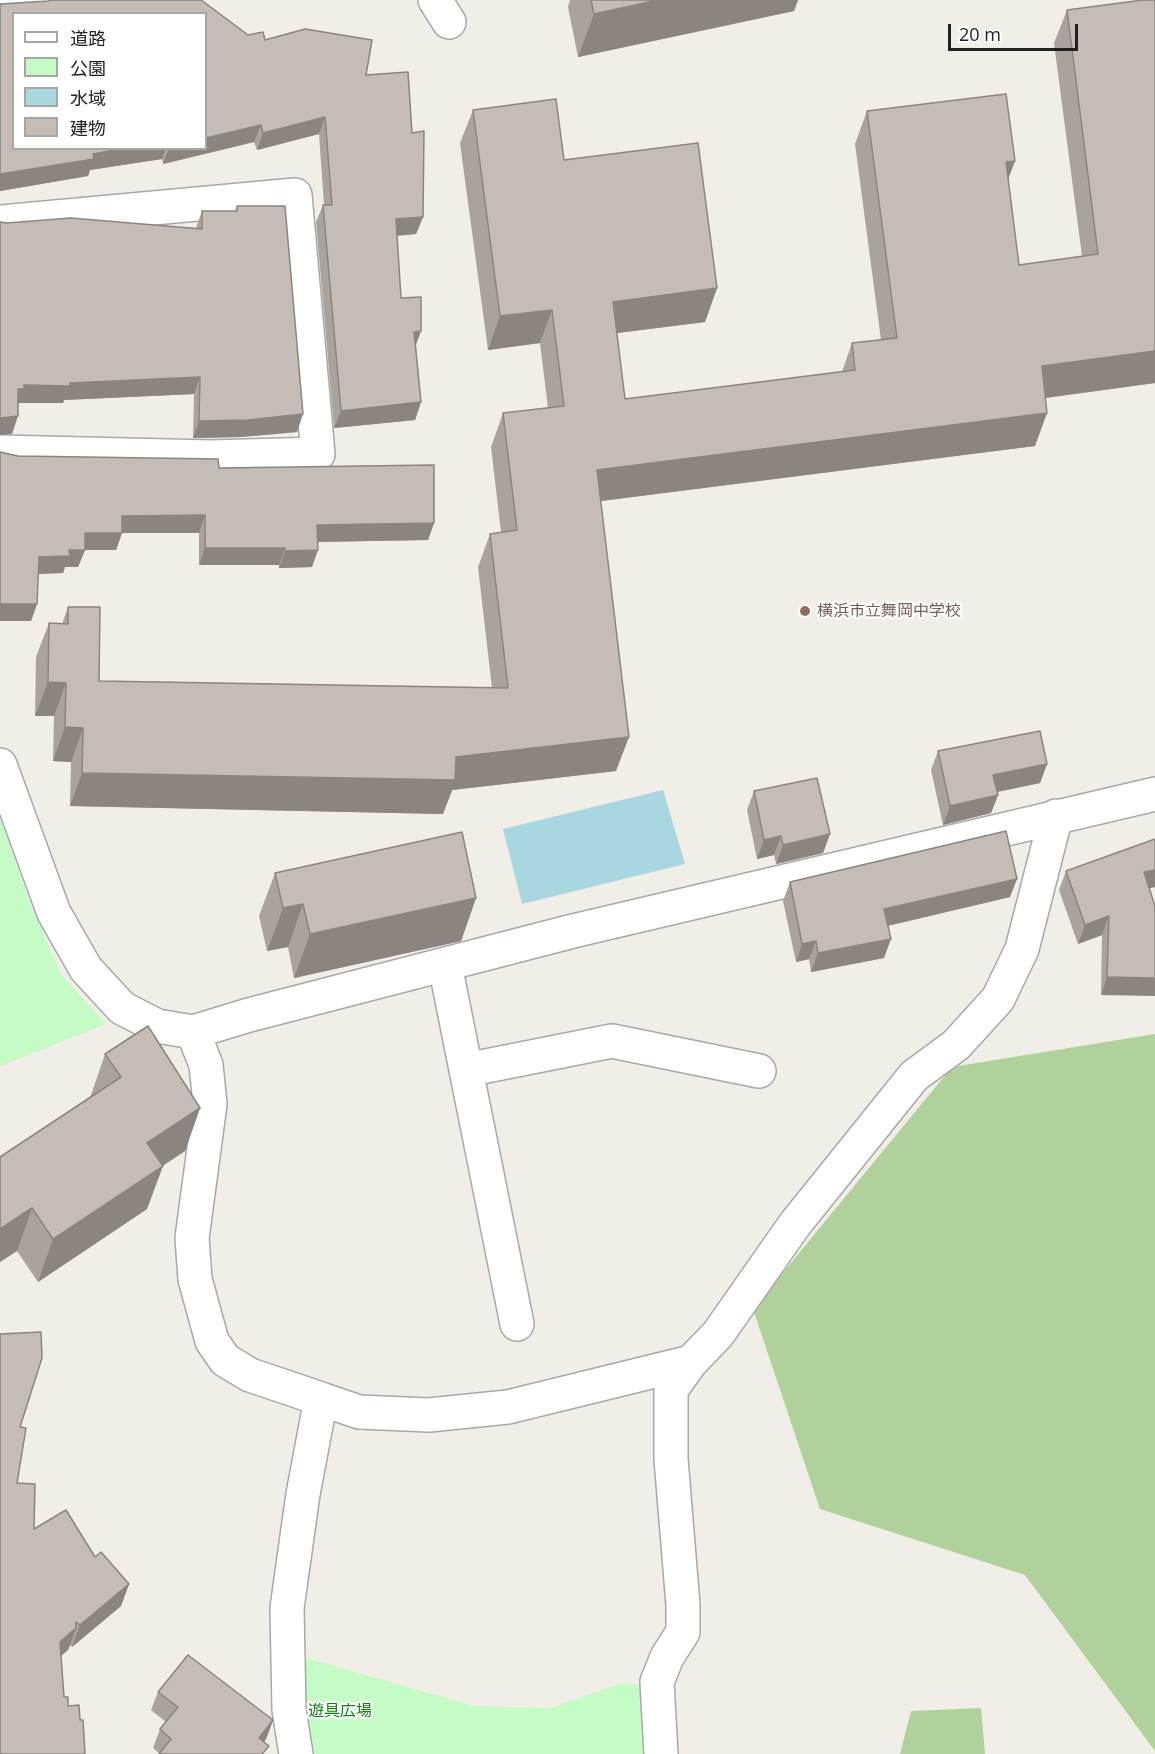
<!DOCTYPE html>
<html>
<head>
<meta charset="utf-8">
<style>
  body { margin:0 }
  #map { position:relative; width:1155px; height:1754px; overflow:hidden; background:#f1ede7; font-family:"Open Sans","Noto Sans JP",sans-serif }
  canvas { display:block }
  .legend { position:absolute; left:12px; top:12px; width:195px; height:138px; box-sizing:border-box; background:#fff; border:2px solid #a6a6a6; margin:0; padding:8px 10px; list-style:none; font-size:18px; color:#212121 }
  .legend li { display:flex; align-items:center; gap:12px; height:30px }
  .legend b { width:30px; border:2px solid #a6a6a6 }
  .scale { position:absolute; left:948px; top:24px; width:130px; height:27px; box-sizing:border-box; border:3px solid #212121; border-top:0; padding-left:8px; font-size:18px; line-height:21px; white-space:nowrap; color:#212121; -webkit-text-stroke:4px #fff; paint-order:stroke }
</style>
</head>
<body>
<div id="map">
<canvas width="1155" height="1754"></canvas>
<ul class="legend">
<li><b style="height:8px;background:#fff"></b>道路</li>
<li><b style="height:16px;background:#c5fbc5"></b>公園</li>
<li><b style="height:16px;background:#a8d7df"></b>水域</li>
<li><b style="height:16px;background:#c6bcb6"></b>建物</li>
</ul>
<div class="scale">20 m</div>
</div>
<script>
const c = document.querySelector('canvas').getContext('2d');
c.lineJoin = 'round';
function fillPath(path, color) { c.fillStyle = color; c.fill(path, 'evenodd'); }
const shape = rows => new Path2D(rows.map(r => 'M' + r).join(''));
function strokePath(path, color, width, dash) { c.strokeStyle = color; c.lineWidth = width; c.lineCap = dash ? 'butt' : 'round'; c.setLineDash(dash || []); c.stroke(path); }
function write(font, color, halo, rows, align = 'center') {
  c.font = font + ' "Open Sans","Noto Sans JP",sans-serif'; c.lineWidth = 4.5; c.setLineDash([]); c.textBaseline = 'middle'; c.strokeStyle = halo; c.fillStyle = color; for (const [text, x, y, turn = 0] of rows) {
    c.save(); c.translate(x, y); c.rotate((+turn || 0) * Math.PI / 180); c.textAlign = isNaN(turn) ? turn : align; if (halo) c.strokeText(text, 0, 0); c.fillText(text, 0, 0); c.restore();
  }
}
const forest = shape([
  [1155,1034,1155,1751,1025,1575,820,1509,753,1309,952,1067],
  [981,1708,985,1754,900,1754,911,1711]
]);
const park = shape([
  [0,817,29,901,61,974,106,1024,0,1066],
  [295,1655,474,1706,551,1708,623,1683,647,1685,650,1754,304,1754]
]);
const water = shape([
  [663,790,685,864,522,904,503,829]
]);
const minor = shape([
  [435,0,449,22],
  [0,4,40,0],
  [0,222,295,195,318,454,211,457,0,452],
  [0,765,54,913,86,969,122,1008,157,1026,193,1032,249,1015,573,931,1155,794],
  [445,965,517,1324],
  [193,1032,206,1065,210,1104,192,1238,195,1279,212,1341,225,1360,250,1375,321,1399,303,1494,287,1608,289,1710,296,1754],
  [466,1070,612,1041,759,1071],
  [321,1399,359,1412,429,1415,508,1407,691,1362,718,1334,795,1224,914,1076,956,1045,998,999,1022,949,1056,816],
  [661,1754,657,1682,667,1657,683,1632,683,1605,671,1459,671,1390,691,1362]
]);
const wall = shape([
  [52,0,201,0,248,35,263,32,265,40,305,29,372,40,366,75,408,72,412,133,424,131,423,217,416,234,397,236,401,298,421,297,421,331,416,345,421,402,415,420,334,428,316,222,323,205,324,205,319,134,257,150,254,142,163,164,162,159,90,170,88,176,0,191,0,4,48,1],
  [14,14,206,14,206,148,14,148],
  [570,0,798,0,794,11,578,57,568,7],
  [1067,10,1155,383,1046,398,1035,446,601,501,616,771,452,790,443,814,70,806,71,762,53,761,54,716,35,716,36,657,49,623,62,624,68,607,99,681,492,688,478,567,490,534,501,532,491,447,503,413,548,408,540,343,488,350,460,143,473,110,564,160,717,288,705,322,617,333,625,399,842,372,852,343,881,340,855,144,867,111,1015,161,1008,179,1019,265,1082,256,1054,43],
  [237,206,297,432,241,437,193,438,194,394,64,400,63,403,19,403,12,434,0,435,0,222,7,223,196,228,202,211,235,211],
  [18,456,219,468,434,523,428,540,318,542,312,567,279,568,279,565,199,565,199,533,122,533,116,550,85,550,78,567,65,567,63,573,38,574,37,604,31,621],
  [938,751,1047,764,1040,783,997,792,998,795,991,813,943,825,931,770],
  [754,791,830,834,823,853,776,864,774,855,757,859,747,810],
  [1155,839,1155,887,1149,888,1101,995,1102,935,1078,944,1059,890,1066,871],
  [275,873,476,898,461,941,294,978,288,947,267,951,259,916],
  [790,882,1010,897,888,926,884,958,811,972,809,959,796,962,783,901],
  [105,1054,200,1108,185,1151,162,1166,147,1209,38,1282,17,1251,0,1262,90,1098],
  [20,1427,17,1483,34,1529,95,1557,129,1584,121,1606,72,1647,70,1645,68,1650,61,1656,64,1697,68,1706,80,1720,0,1754],
  [158,1692,273,1720,266,1739,264,1742,159,1753,153,1748,160,1729,166,1722,151,1710]
]);
const shadedWall = shape([
  [658,0,798,0,794,11,578,57,594,14],
  [325,117,319,134,257,150,263,133],
  [261,125,254,142,163,164,169,148,206,148,206,138],
  [125,148,166,148,162,159,90,170,88,176,0,191,0,174,93,154],
  [1015,161,1002,195,1006,162],
  [423,217,416,234,389,236,396,219],
  [717,288,705,322,601,335,613,302],
  [552,310,540,343,488,350,500,316],
  [421,331,414,349,414,332],
  [1155,351,1155,383,1029,400,1042,366],
  [200,377,194,394,64,400,63,403,19,403,18,406,18,389,24,385],
  [421,402,415,420,334,428,341,411],
  [1047,413,1035,446,585,503,597,470],
  [303,414,297,432,241,437,193,438,199,421],
  [18,416,12,434,0,435,0,418],
  [205,515,199,533,116,533,122,516],
  [434,523,428,540,310,542,317,525],
  [85,533,122,533,116,550,78,550],
  [205,548,285,548,279,565,199,565],
  [69,550,85,550,78,567,65,567,63,573,33,574,39,557],
  [318,550,312,567,279,568,285,551],
  [0,604,37,604,31,621,0,621],
  [48,682,66,683,54,716,35,716],
  [65,727,83,728,71,762,53,761],
  [629,737,616,771,452,790,443,814,70,806,82,773,456,757],
  [1047,764,1040,783,987,794,993,775],
  [998,795,991,813,943,825,950,806],
  [830,834,823,853,776,864,783,845],
  [781,836,774,855,757,859,764,840],
  [1155,870,1155,887,1137,891,1144,872],
  [1017,879,1010,897,878,928,884,909],
  [476,898,461,941,294,978,310,934],
  [303,904,288,947,267,951,283,908],
  [1109,916,1102,935,1078,944,1085,925],
  [891,939,884,958,811,972,818,953],
  [816,941,809,959,796,962,802,944],
  [1107,977,1155,978,1155,996,1101,995],
  [200,1108,185,1151,132,1186,147,1143],
  [163,1166,147,1209,38,1282,53,1239],
  [32,1208,17,1251,0,1262,0,1229],
  [129,1584,121,1606,72,1647,80,1625],
  [76,1628,68,1650,52,1663,60,1642],
  [273,1720,266,1739,254,1754,259,1738]
]);
const building = shape([
  [52,0,201,0,248,35,263,32,265,40,305,29,372,40,366,75,408,72,412,133,424,131,423,217,396,219,401,298,421,297,421,331,414,332,421,402,341,411,323,205,332,205,325,117,263,133,261,125,206,138,206,14,14,14,14,148,125,148,93,154,94,159,0,174,0,4,48,1,52,0],
  [591,0,658,0,594,14,591,0],
  [1143,0,1155,0,1155,351,1042,366,1047,413,597,470,629,737,456,757,455,780,82,773,83,728,65,727,66,683,48,682,49,623,68,624,68,607,100,607,99,681,508,688,490,534,517,530,503,413,564,406,552,310,500,316,473,110,556,99,564,160,698,143,717,288,613,302,625,399,855,370,852,343,897,338,867,111,1006,94,1015,161,1006,162,1019,265,1098,254,1067,10,1143,0],
  [237,206,285,206,303,414,248,420,199,421,200,377,70,383,70,386,24,385,24,389,18,389,18,416,0,418,0,222,7,223,71,218,202,229,202,211,237,211,237,206],
  [0,452,18,456,218,459,219,468,434,465,434,523,317,525,318,550,285,551,285,548,205,548,205,515,122,516,122,533,85,533,85,550,69,550,70,556,39,557,37,604,0,604,0,452],
  [1040,731,1047,764,993,775,998,795,950,806,938,751,1040,731],
  [817,778,830,834,783,845,781,836,764,840,754,791,817,778],
  [1006,831,1017,879,884,909,891,939,818,953,816,941,802,944,790,882,1006,831],
  [462,832,476,898,310,934,303,904,283,908,275,873,462,832],
  [1155,839,1155,870,1144,872,1155,906,1155,978,1107,977,1109,916,1085,925,1066,871,1155,839],
  [148,1026,200,1108,147,1143,163,1166,53,1239,32,1208,0,1229,0,1157,121,1077,105,1054,148,1026],
  [41,1332,42,1358,20,1427,26,1428,17,1483,35,1484,34,1529,66,1510,95,1557,101,1552,129,1584,80,1625,76,1622,76,1628,60,1642,64,1697,68,1697,68,1706,79,1705,80,1720,83,1720,85,1754,0,1754,0,1334,41,1332],
  [188,1655,273,1720,259,1738,269,1746,262,1754,159,1754,171,1739,160,1729,178,1707,158,1692,188,1655]
]);
const markers = [
  [805,611,6,"#8d6e63"]
];
const educationNames = [
  ["横浜市立舞岡中学校",817,611]
];
const parkNames = [
  ["遊具広場",340,1711]
];
fillPath(forest, '#b0d19c');
fillPath(park, '#c5fbc5');
fillPath(water, '#a8d7df');
strokePath(minor, '#a8a8a8', 36);
strokePath(minor, '#fff', 33);
fillPath(wall, '#aaa29d');
fillPath(shadedWall, '#8b847f');
fillPath(building, '#c6bcb6');
strokePath(building, '#8b847f', 1.5);
for (const [x, y, r, color] of markers) { const dot = new Path2D(); dot.arc(x, y, r, 0, 2 * Math.PI); c.fillStyle = color; c.fill(dot); strokePath(dot, '#fff', 2); }
write('16px', '#785e54', '#fff', educationNames, 'left');
write('16px', '#0a830a', '#fff', parkNames);
</script>
</body>
</html>
